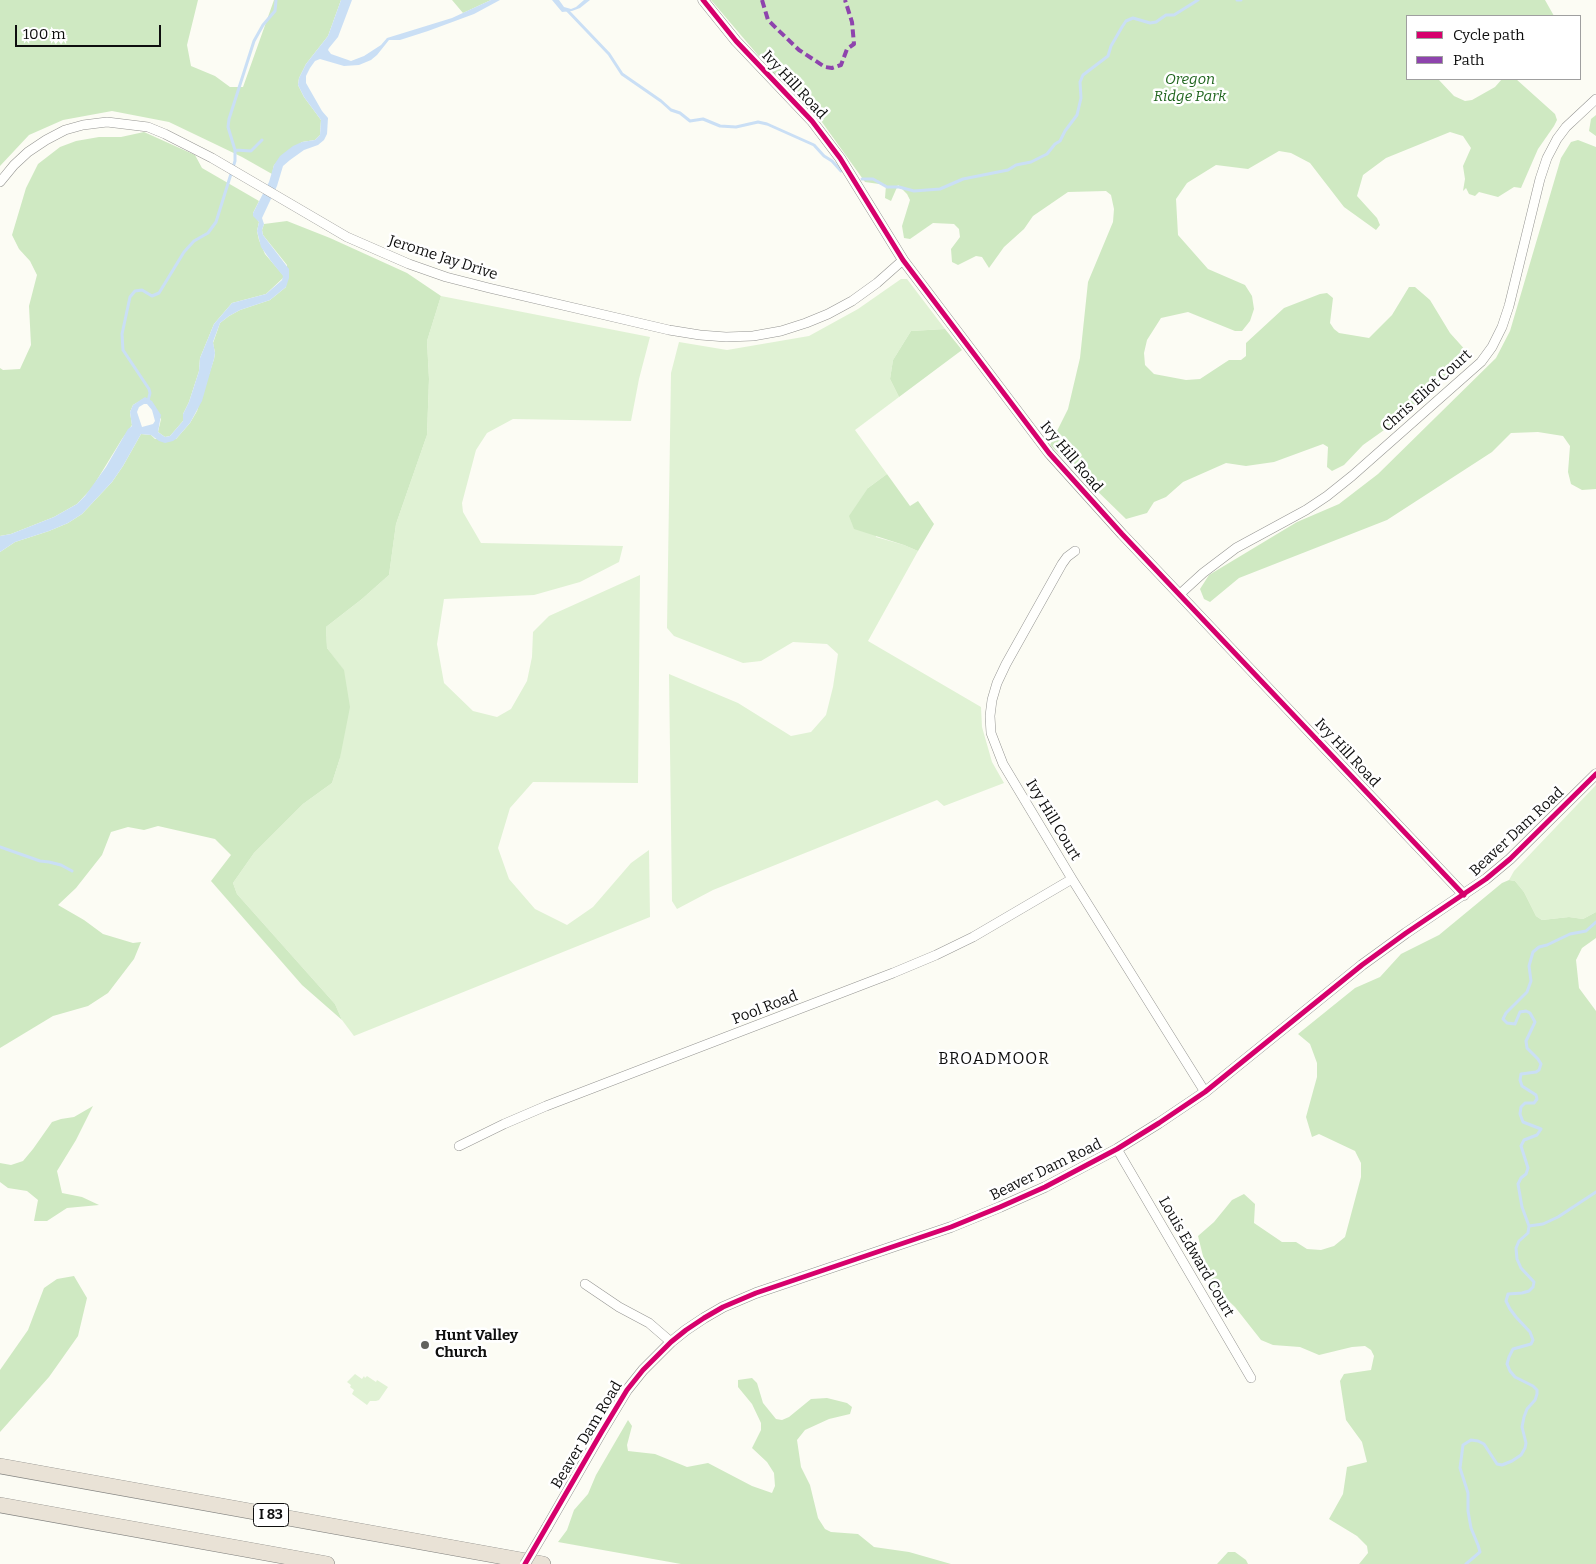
<!DOCTYPE html>
<html>
<head>
<meta charset="utf-8">
<style>
  body { margin:0 }
  #map { position:relative; width:1596px; height:1564px; overflow:hidden; background:#fcfcf4; font-family:Bitter,serif }
  canvas { display:block }
  .legend { position:absolute; left:1406px; top:15px; width:175px; height:65px; box-sizing:border-box; background:#fff; border:1px solid #9f9f9f; margin:0; padding:6px 9px; list-style:none; font-size:15px; color:#0e0e0e }
  .legend li { display:flex; align-items:center; gap:10px; height:25px }
  .legend b { width:25px; border:1px solid #9f9f9f }
  .scale { position:absolute; left:15px; top:25px; width:146px; height:22px; box-sizing:border-box; border:2px solid #0e0e0e; border-top:0; padding-left:6px; font-size:15px; line-height:18px; white-space:nowrap; color:#0e0e0e; -webkit-text-stroke:4px #fff; paint-order:stroke }
</style>
</head>
<body>
<div id="map">
<canvas width="1596" height="1564"></canvas>
<ul class="legend">
<li><b style="height:6px;background:#d6006c"></b>Cycle path</li>
<li><b style="height:6px;background:#8e44ad"></b>Path</li>
</ul>
<div class="scale">100 m</div>
</div>
<script>
const c = document.querySelector('canvas').getContext('2d');
c.lineJoin = 'round';
function fillPath(path, color) { c.fillStyle = color; c.fill(path, 'evenodd'); }
const shape = rows => new Path2D(rows.map(r => 'M' + r).join(''));
function strokePath(path, color, width, dash) { c.strokeStyle = color; c.lineWidth = width; c.lineCap = dash ? 'butt' : 'round'; c.setLineDash(dash || []); c.stroke(path); }
function write(font, color, halo, rows, align = 'center') {
  c.font = font + ' Bitter,serif'; c.lineWidth = 5; c.setLineDash([]); c.textBaseline = 'middle'; c.strokeStyle = halo; c.fillStyle = color; for (const [text, x, y, turn = 0] of rows) {
    c.save(); c.translate(x, y); c.rotate((+turn || 0) * Math.PI / 180); c.textAlign = isNaN(turn) ? turn : align; if (halo) c.strokeText(text, 0, 0); c.fillText(text, 0, 0); c.restore();
  }
}
const green = shape([
  [901,279,907,279,945,329,911,331,893,360,890,379,899,397,855,430,887,474,868,488,876,537,904,545,918,551,868,641,981,707,982,727,992,762,1004,783,944,806,937,800,713,890,677,909,672,901,669,674,738,703,791,736,811,732,826,715,833,687,838,654,827,644,793,642,761,661,743,663,674,636,667,628,671,373,679,342,727,350,809,336,858,309],
  [441,296,650,337,639,379,631,421,513,419,487,433,476,450,462,503,463,512,481,543,623,546,619,562,580,582,534,595,444,599,437,644,444,683,473,711,497,717,511,709,527,681,532,657,533,632,549,616,640,575,638,783,533,782,510,808,498,848,509,879,535,909,567,925,593,907,631,863,649,850,650,917,354,1036,342,1020,335,1004,237,894,233,883,254,853,303,804,332,783,340,758,344,671,327,648,326,627,362,599,389,575,396,524,427,435,429,379,427,341],
  [1596,785,1596,912,1583,919,1569,917,1542,920,1536,916,1524,892,1515,881,1509,880,1514,871],
  [355,1374,362,1379,364,1376,365,1378,367,1376,376,1382,377,1380,388,1387,379,1400,376,1401,370,1401,367,1405,352,1394,354,1390,350,1387,351,1385,347,1382]
]);
const forest = shape([
  [0,0,198,0,187,45,191,66,215,76,230,87,243,87,274,0,341,0,328,36,306,64,299,78,298,85,304,97,321,120,320,135,315,140,302,142,274,165,272,174,242,157,169,122,112,111,63,120,29,135,0,166],
  [452,0,491,0,463,13],
  [711,0,1545,0,1554,16,1407,16,1407,79,1438,79,1454,96,1465,101,1472,100,1495,87,1502,79,1516,79,1555,114,1557,120,1554,126,1538,149,1521,188,1514,187,1498,197,1479,192,1475,196,1469,194,1466,188,1463,191,1465,179,1463,166,1471,148,1463,136,1450,132,1386,158,1363,175,1357,196,1377,218,1380,225,1376,230,1344,207,1310,163,1291,153,1279,151,1248,169,1216,165,1187,183,1176,199,1178,235,1208,269,1245,285,1252,296,1254,309,1250,321,1242,331,1235,331,1188,312,1161,318,1147,340,1144,353,1145,365,1154,374,1186,380,1200,379,1229,360,1241,360,1246,356,1246,343,1284,308,1320,294,1327,293,1333,298,1330,323,1334,329,1339,333,1369,338,1392,315,1409,287,1415,287,1430,300,1450,333,1468,353,1468,360,1452,369,1401,418,1363,445,1344,465,1332,471,1327,467,1328,447,1323,444,1274,462,1246,466,1226,463,1183,482,1166,497,1154,502,1147,513,1126,519,1050,445,1068,409,1080,358,1088,282,1113,222,1114,209,1111,195,1106,191,1068,192,1033,216,1024,229,1004,247,989,268,982,257,976,256,958,265,952,262,951,249,960,237,959,229,954,224,933,223,910,239,904,238,902,226,910,200,907,194,898,185,891,201,885,198,886,185,865,182,814,111,774,74],
  [1596,115,1596,136,1589,131,1591,119],
  [144,132,195,155,202,168,259,201,253,213,259,222,257,231,259,240,265,254,283,275,283,278,266,294,232,303,214,324,200,358,199,371,189,402,183,414,183,421,170,436,165,437,158,432,161,419,145,398,133,405,130,412,132,425,122,439,92,488,77,504,54,517,11,534,0,536,0,368,3,370,20,369,31,345,29,306,37,275,30,261,19,249,12,235,26,188,38,164,60,147,76,141,99,137,121,137],
  [1578,140,1596,147,1596,489,1582,490,1571,484,1568,472,1570,446,1563,436,1538,432,1511,433,1492,452,1387,520,1239,578,1210,602,1204,599,1200,589,1209,575,1297,522,1339,504,1378,474,1496,358,1510,331,1561,158,1571,142],
  [287,221,330,238,407,273,441,296,427,341,429,379,427,435,396,524,389,575,362,599,326,627,327,648,344,670,350,707,340,758,332,783,303,804,254,853,233,883,237,894,335,1004,342,1020,302,985,211,881,231,855,215,839,158,826,144,830,128,827,111,832,102,855,76,888,58,905,84,920,103,934,133,943,141,942,134,959,108,993,88,1006,53,1016,0,1048,0,552,15,542,49,531,68,523,82,514,112,482,123,466,141,434,151,435,155,439,176,439,190,423,197,411,214,359,215,353,213,343,220,323,229,316,240,310,270,300,286,287,287,265,263,235,262,230,264,224],
  [945,329,962,350,899,397,890,379,893,360,911,331],
  [887,474,910,506,918,501,934,524,918,551,904,545,854,529,849,516,868,488],
  [1509,880,1515,881,1524,892,1536,916,1542,920,1569,917,1583,919,1596,912,1596,938,1582,948,1576,960,1579,988,1596,1011,1596,1564,1359,1564,1368,1553,1367,1546,1357,1536,1329,1519,1343,1494,1347,1467,1367,1462,1362,1442,1346,1420,1340,1381,1344,1374,1371,1370,1374,1356,1371,1350,1365,1346,1352,1347,1319,1355,1300,1347,1273,1345,1261,1340,1235,1307,1215,1288,1208,1276,1198,1236,1214,1222,1232,1200,1244,1194,1255,1204,1254,1223,1282,1242,1296,1242,1307,1249,1321,1250,1334,1246,1345,1237,1361,1177,1361,1163,1355,1151,1319,1134,1312,1137,1306,1117,1317,1077,1317,1063,1310,1044,1298,1034,1355,988,1380,977,1401,954,1439,935,1502,883],
  [93,1106,76,1140,57,1171,62,1193,82,1197,99,1205,67,1208,47,1221,34,1221,38,1200,27,1191,8,1188,0,1182,0,1163,11,1165,23,1161,33,1149,52,1122,61,1119,74,1117],
  [74,1276,87,1298,78,1336,49,1377,0,1432,0,1370,28,1330,44,1288,57,1279],
  [752,1378,757,1383,763,1403,776,1419,782,1420,789,1417,811,1399,827,1398,847,1403,852,1407,850,1414,829,1419,805,1430,797,1440,801,1467,810,1485,818,1518,825,1529,831,1532,858,1534,874,1547,909,1552,951,1564,681,1564,558,1542,567,1530,574,1510,588,1494,596,1475,628,1420,632,1426,627,1445,628,1451,655,1454,687,1467,708,1463,752,1486,772,1493,775,1486,774,1473,767,1462,752,1448,761,1430,761,1423,752,1404,738,1387,738,1380],
  [1228,1552,1235,1552,1246,1560,1248,1564,1217,1564]
]);
const water = shape([
  [341,0,352,0,338,37,329,48,328,50,331,54,351,61,364,56,381,45,387,38,452,18,491,0,500,0,474,14,428,31,400,40,389,40,377,55,371,60,359,65,344,66,320,59,315,61,310,68,306,76,306,83,322,111,328,118,327,134,324,140,318,145,304,150,290,160,283,166,277,186,262,218,264,224,262,230,263,235,289,269,289,278,286,287,270,300,240,310,229,316,220,323,213,342,215,353,214,359,202,401,190,423,176,439,173,441,165,443,159,441,151,435,141,434,123,466,112,482,82,514,68,523,49,531,15,542,0,552,0,536,11,534,54,517,77,504,85,496,106,467,128,429,132,426,130,412,133,405,145,397,152,401,161,415,158,432,165,437,170,436,183,421,183,414,189,402,199,371,200,358,214,324,232,303,266,294,282,280,283,276,271,261,261,247,257,231,259,222,253,216,253,213,269,182,274,165,280,156,293,146,302,142,315,140,320,135,321,120,304,97,298,85,299,78,306,64,328,36],
  [144,404,147,404,152,410,155,421,153,424,142,427,137,412,139,407],
  [552,0,559,0,564,7,571,9,576,7,584,0,590,0,580,8,572,11,562,12]
]);
const stream = shape([
  [1237,0,1241,0],
  [567,10,609,54,622,74,661,101,671,110,680,113,690,121,703,119,720,126,736,127,758,122,767,124,814,145,824,156,832,161,841,171],
  [235,150,251,151,262,140],
  [862,179,873,179,887,187,899,187,914,191,940,189,963,179,1008,170,1016,165,1031,162,1047,154,1055,144,1060,141,1065,131,1077,115,1081,98,1080,82,1083,75,1108,56,1111,46,1122,27,1126,21,1133,18,1150,23,1156,22,1166,15,1174,15,1198,0],
  [148,401,150,393,149,389,123,350,122,334,130,297,135,291,142,290,152,296,159,293,184,252,194,241,208,233,216,222,235,161,235,150,228,127,229,119,254,41,263,25,275,11,276,0],
  [0,847,40,861,49,862,61,865,72,871],
  [1529,1226,1543,1224,1558,1217,1596,1192],
  [1466,1564,1480,1552,1478,1545,1471,1528,1468,1511,1468,1493,1460,1468,1463,1445,1471,1440,1478,1441,1484,1444,1497,1464,1502,1465,1512,1461,1521,1455,1525,1448,1526,1443,1522,1427,1524,1417,1527,1409,1535,1400,1537,1394,1537,1390,1533,1386,1515,1377,1510,1371,1507,1364,1509,1357,1513,1349,1531,1344,1533,1340,1530,1332,1516,1317,1510,1309,1506,1301,1508,1294,1522,1293,1529,1291,1533,1287,1534,1282,1521,1268,1517,1259,1516,1248,1519,1241,1528,1233,1529,1226,1522,1207,1518,1184,1521,1178,1526,1174,1528,1168,1521,1146,1524,1140,1537,1135,1541,1129,1523,1122,1520,1114,1521,1107,1525,1103,1534,1103,1537,1099,1536,1095,1522,1086,1520,1080,1521,1074,1536,1072,1539,1070,1541,1064,1538,1059,1527,1048,1526,1041,1535,1022,1530,1013,1526,1011,1520,1012,1515,1024,1507,1023,1503,1019,1506,1013,1527,992,1531,981,1529,966,1533,952,1539,947,1547,945,1570,934,1586,931,1596,922]
]);
const minor = shape([
  [0,182,14,165,28,152,46,140,65,130,83,125,107,122,148,127,165,134,212,158,347,237,409,264,446,277,489,288,669,330,700,335,726,337,753,336,781,331,806,323,828,314,852,301,877,283,903,260],
  [1075,551,1067,557,1062,564,1006,664,997,683,992,700,990,716,991,733,1003,764,1072,879,1205,1092],
  [1180,594,1203,573,1236,548,1306,510,1327,496,1352,476,1481,362,1492,347,1502,327,1509,306,1540,179,1547,158,1557,139,1566,127,1596,99],
  [459,1146,504,1124,546,1106,893,973,936,955,973,937,1072,879],
  [1117,1149,1251,1378],
  [585,1284,619,1307,649,1323,671,1342]
]);
const tertiary = shape([
  [703,0,736,41,812,121,840,158,903,260,1049,453,1122,534,1464,895],
  [547,1527,601,1433,627,1390,643,1370,671,1342,686,1330,704,1318,723,1307,756,1293,951,1227,1000,1207,1045,1187,1117,1149,1159,1123,1205,1092,1362,965,1406,933,1486,879,1510,859,1596,774]
]);
const motorway = shape([
  [0,1466,543,1564],
  [0,1505,327,1564]
]);
const tertiaryBridge = shape([
  [525,1564,547,1527]
]);
const quiet = shape([
  [762,0,768,20,776,28,799,50,825,67,832,68,841,65,847,49,854,44,852,22,845,0]
]);
const cycleway = shape([
  [703,0,736,41,812,121,840,158,903,260,1049,453,1122,534,1464,895],
  [525,1564,601,1433,627,1390,643,1370,671,1342,686,1330,704,1318,723,1307,756,1293,951,1227,1000,1207,1045,1187,1117,1149,1159,1123,1205,1092,1362,965,1406,933,1486,879,1510,859,1596,774]
]);
const markers = [
  [425,1345,5,"#61615e"]
];
const shields = [
  [271,1515,35]
];
const shieldNames = [
  ["I 83",271,1515]
];
const parkNames = [
  ["Oregon",1190,80],
  ["Ridge Park",1190,97]
];
const streetNames = [
  ["Ivy Hill Road",794,85,47],
  ["Jerome Jay Drive",443,258,18],
  ["Chris Eliot Court",1427,391,-42],
  ["Ivy Hill Road",1071,457,50],
  ["Ivy Hill Road",1347,753,47],
  ["Ivy Hill Court",1053,820,59],
  ["Beaver Dam Road",1517,832,-43],
  ["Pool Road",765,1008,-21],
  ["Beaver Dam Road",1046,1170,-26],
  ["Louis Edward Court",1196,1257,60],
  ["Beaver Dam Road",587,1435,-59]
];
const poiNames = [
  ["Hunt Valley",435,1336],
  ["Church",435,1353]
];
const neighbourhoodNames = [
  ["BROADMOOR",994,1060]
];
fillPath(green, '#e0f2d4');
fillPath(forest, '#cfe9c2');
fillPath(water, '#cadff5');
strokePath(stream, '#cadff5', 3);
strokePath(minor, '#959592', 10);
strokePath(tertiary, '#959592', 11);
strokePath(motorway, '#82827f', 16);
strokePath(minor, '#fffffd', 9);
strokePath(tertiary, '#fffffd', 10);
strokePath(motorway, '#e9e2d6', 15);
strokePath(tertiaryBridge, '#959592', 11, []);
strokePath(tertiaryBridge, '#fffffd', 10);
strokePath(quiet, '#8e44ad', 4, [8, 4]);
strokePath(cycleway, '#d6006c', 5);
for (const [x, y, r, color] of markers) { const dot = new Path2D(); dot.arc(x, y, r, 0, 2 * Math.PI); c.fillStyle = color; c.fill(dot); strokePath(dot, '#fff', 2); }
for (const [x, y, w] of shields) { const box = new Path2D(); box.roundRect(x - w / 2, y - 11.5, w, 23, 4); c.fillStyle = '#fff'; c.fill(box); strokePath(box, '#0e0e0e', 1); }
write('bold 14px', '#0e0e0e', null, shieldNames);
write('italic 15px', '#21661f', '#fff', parkNames);
write('15px', '#0e0e0e', '#fff', streetNames);
write('bold 15px', '#0e0e0e', '#fff', poiNames, 'left');
c.letterSpacing = '1px';
write('16px', '#0e0e0e', '#fff', neighbourhoodNames);
c.letterSpacing = '0px';
</script>
</body>
</html>
